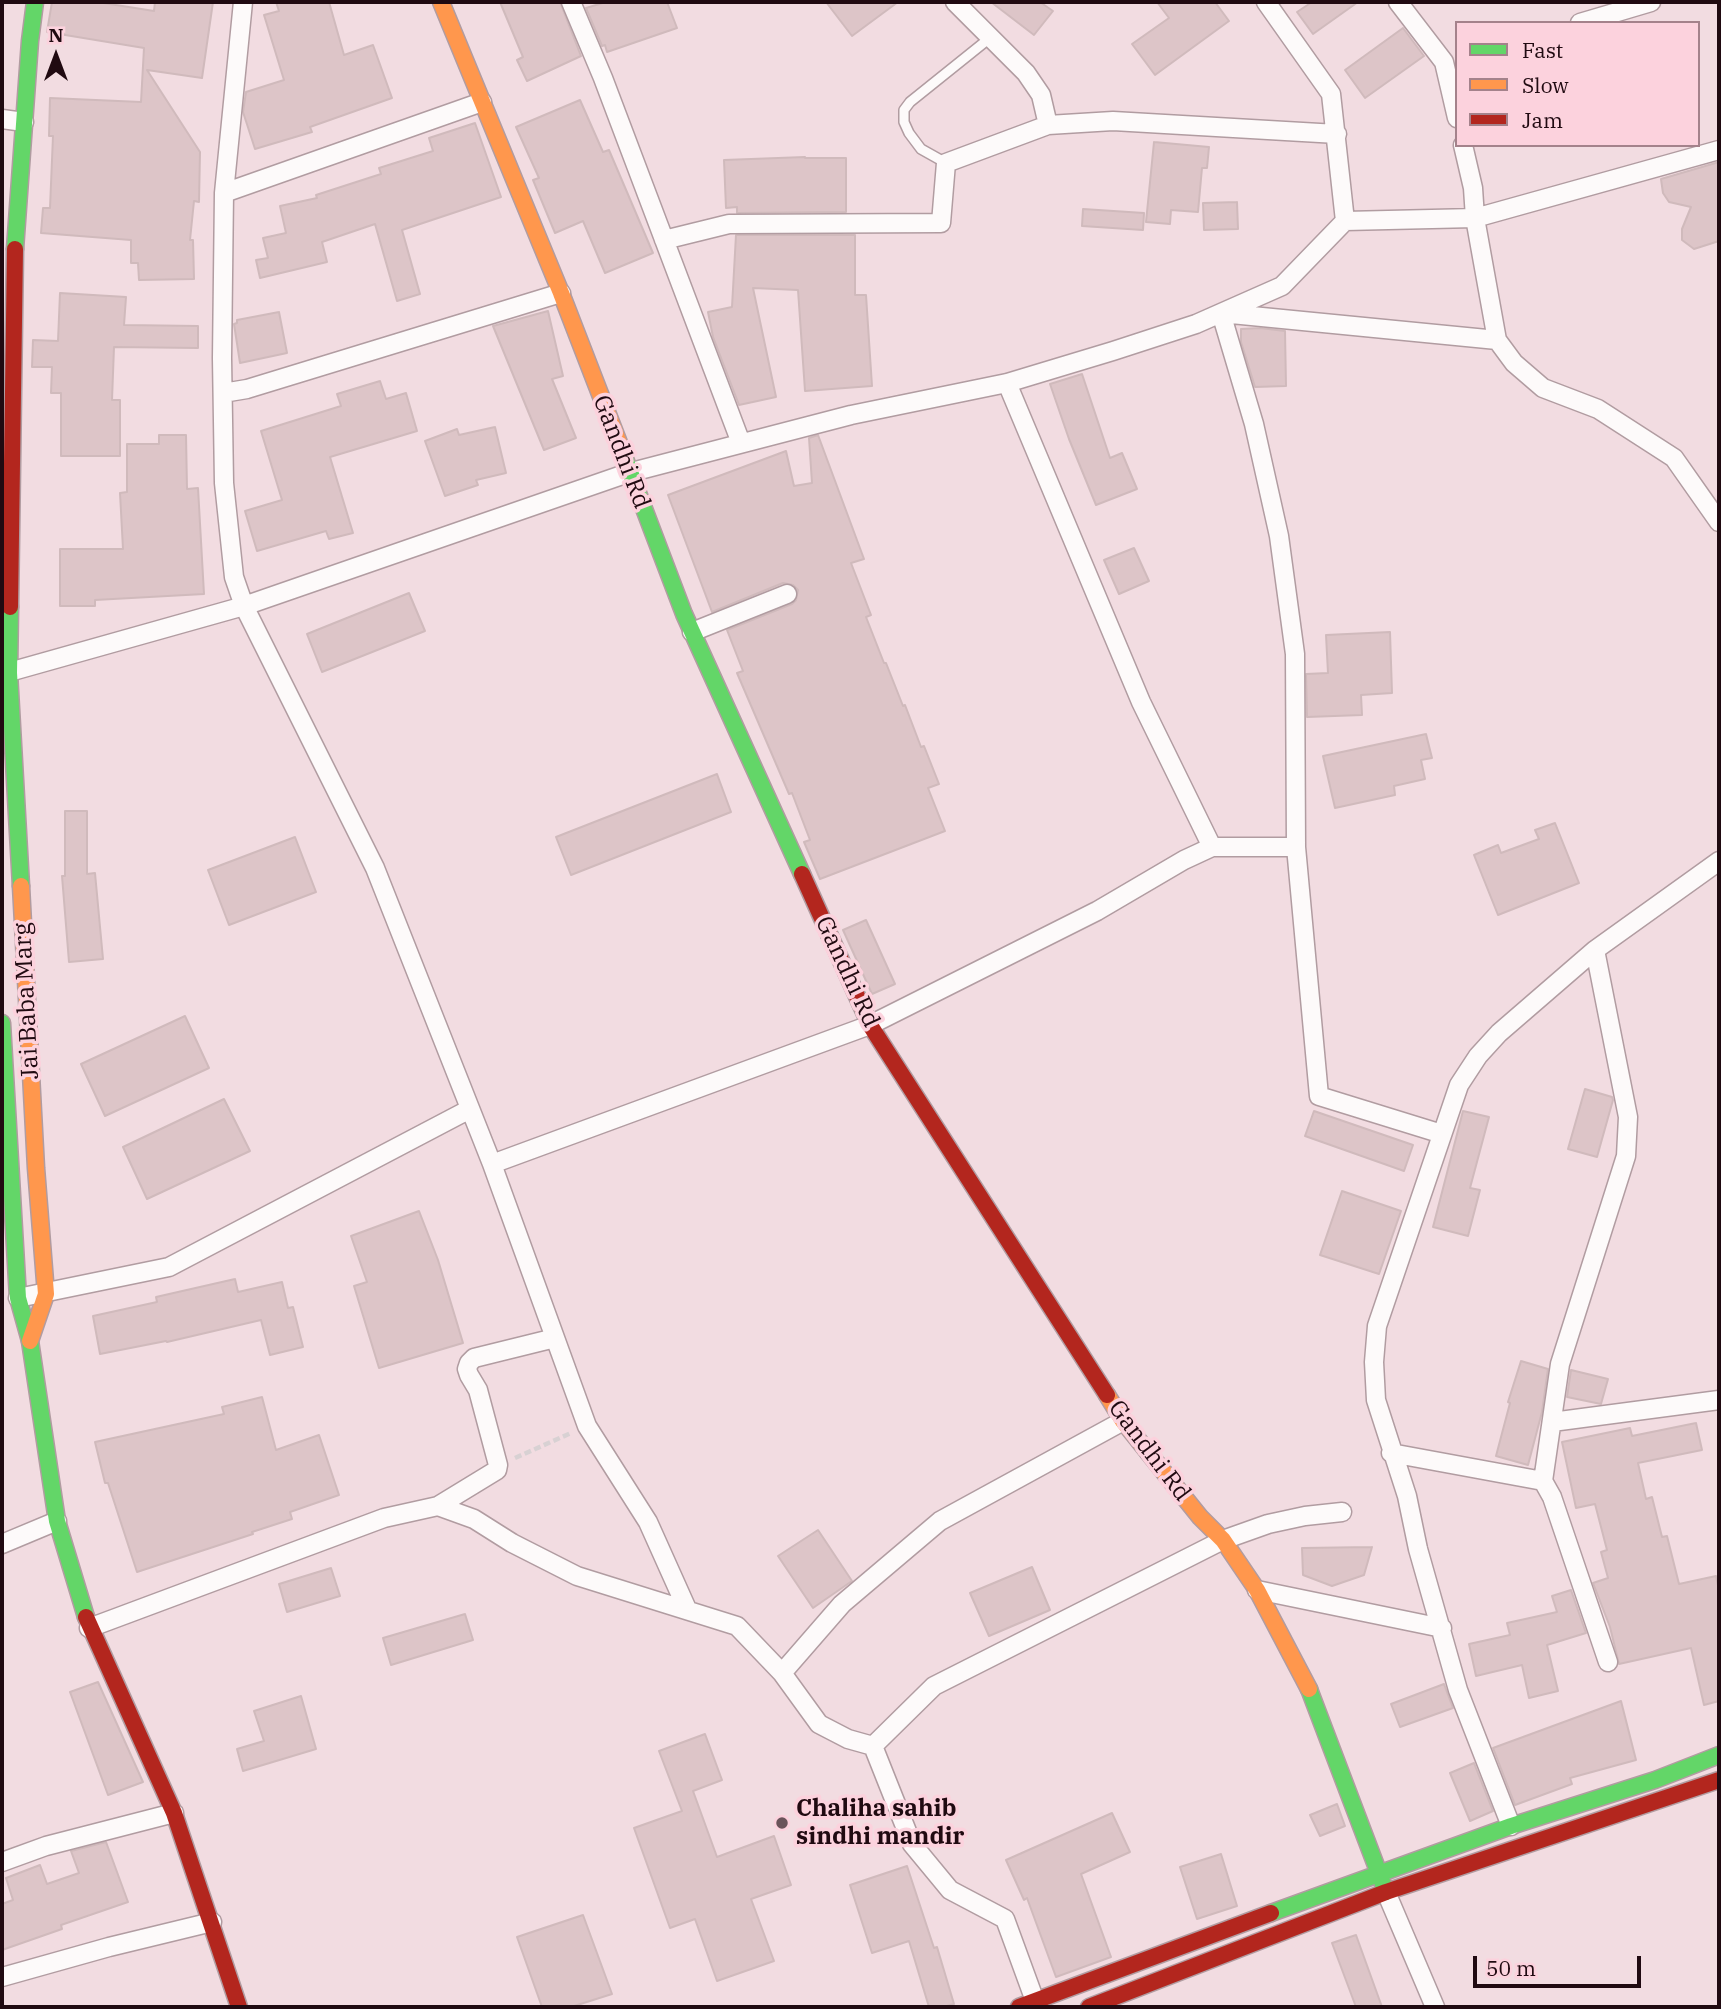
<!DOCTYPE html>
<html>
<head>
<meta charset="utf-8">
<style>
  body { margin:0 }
  #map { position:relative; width:1721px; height:2009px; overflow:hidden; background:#f2dce1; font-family:"IBM Plex Serif",serif }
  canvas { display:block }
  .frame { position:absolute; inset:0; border:4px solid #200a11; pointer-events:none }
  .legend { position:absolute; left:1455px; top:21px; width:245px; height:126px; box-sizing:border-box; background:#fcd2dd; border:2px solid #a4828b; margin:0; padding:9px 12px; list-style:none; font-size:21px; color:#200a11 }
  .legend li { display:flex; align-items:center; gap:14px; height:35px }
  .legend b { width:35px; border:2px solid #a4828b }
  .north { position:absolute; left:21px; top:21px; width:70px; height:70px; -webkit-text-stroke:5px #fcd2dd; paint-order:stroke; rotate:0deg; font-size:19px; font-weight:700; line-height:28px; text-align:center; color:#200a11 }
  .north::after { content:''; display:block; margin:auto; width:24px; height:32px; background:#200a11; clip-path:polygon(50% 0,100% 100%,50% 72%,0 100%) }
  .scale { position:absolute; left:1473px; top:1956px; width:168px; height:32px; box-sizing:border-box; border:4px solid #200a11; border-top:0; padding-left:9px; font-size:21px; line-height:24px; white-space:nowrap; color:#200a11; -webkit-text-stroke:5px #fcd2dd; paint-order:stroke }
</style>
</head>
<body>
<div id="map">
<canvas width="1721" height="2009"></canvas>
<div class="frame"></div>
<ul class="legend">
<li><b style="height:9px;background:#63d668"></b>Fast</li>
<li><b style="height:9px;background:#ff974d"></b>Slow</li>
<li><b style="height:9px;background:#b3261e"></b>Jam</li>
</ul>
<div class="north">N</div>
<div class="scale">50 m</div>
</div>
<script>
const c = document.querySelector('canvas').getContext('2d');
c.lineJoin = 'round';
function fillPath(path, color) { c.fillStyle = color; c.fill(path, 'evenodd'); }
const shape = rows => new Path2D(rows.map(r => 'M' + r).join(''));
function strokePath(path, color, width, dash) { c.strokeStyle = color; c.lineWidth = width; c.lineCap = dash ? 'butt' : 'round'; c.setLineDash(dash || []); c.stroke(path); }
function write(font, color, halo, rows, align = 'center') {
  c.font = font + ' "IBM Plex Serif",serif'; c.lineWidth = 7; c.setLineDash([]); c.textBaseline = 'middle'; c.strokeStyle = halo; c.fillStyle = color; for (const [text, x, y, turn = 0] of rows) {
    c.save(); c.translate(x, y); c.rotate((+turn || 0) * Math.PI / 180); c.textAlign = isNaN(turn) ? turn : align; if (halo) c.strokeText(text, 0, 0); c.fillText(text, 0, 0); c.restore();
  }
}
const building = shape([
  [52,2,97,2,154,11,155,2,213,2,202,78,147,70,200,152,199,202,194,201,190,240,193,240,194,279,139,280,138,263,131,263,131,240,41,233,43,208,50,208,53,136,49,136,50,98,141,102,144,48,47,32,52,2],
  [276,2,329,2,344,55,373,45,392,98,310,127,312,132,255,149,243,112,246,92,284,80,264,15,279,11,276,2],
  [500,2,560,2,581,56,527,81,517,60,523,57,500,2],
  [606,2,667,2,677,28,607,52,605,45,602,46,586,8,606,2],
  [826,2,898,2,852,36,826,2],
  [991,2,1040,2,1053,11,1034,35,991,2],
  [1157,2,1215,2,1229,21,1155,75,1132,44,1169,18,1157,2],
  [1312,2,1358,2,1313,34,1297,12,1312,2],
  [1403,28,1424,56,1365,98,1345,70,1403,28],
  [580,100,603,152,609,150,653,253,605,273,583,221,555,233,533,180,539,178,516,127,580,100],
  [475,123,501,197,402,230,420,294,397,301,375,224,322,242,327,262,260,278,256,260,268,258,263,238,286,233,280,206,317,198,316,195,381,174,379,168,433,151,429,138,475,123],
  [1154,142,1209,147,1207,168,1202,168,1198,212,1171,210,1170,224,1146,222,1154,142],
  [805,157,805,158,846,158,846,212,737,213,737,207,726,208,724,160,805,157],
  [1719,162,1719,241,1694,249,1682,240,1682,229,1691,207,1669,202,1663,193,1661,179,1719,162],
  [1237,202,1238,229,1204,230,1203,203,1237,202],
  [1083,209,1144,213,1143,230,1082,226,1083,209],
  [736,235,855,235,855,295,866,295,872,386,805,391,798,290,753,288,776,397,739,405,713,337,708,312,732,307,736,235],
  [60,293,126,297,124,325,198,326,198,348,114,347,112,400,120,400,120,456,61,456,61,393,51,393,52,367,32,367,33,340,58,341,60,293],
  [548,311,563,376,552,379,576,438,544,450,493,326,548,311],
  [279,312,287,353,240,363,234,324,237,323,237,320,279,312],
  [1260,328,1285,331,1286,386,1255,387,1241,342,1241,329,1260,328],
  [1082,374,1110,458,1122,453,1137,489,1096,505,1069,439,1050,384,1082,374],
  [380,381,386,399,406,393,417,431,330,457,353,533,329,539,326,531,257,551,245,511,282,500,261,431,341,406,337,394,380,381],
  [495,427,506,473,476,480,478,485,445,496,425,441,457,429,459,435,495,427],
  [159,435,186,435,187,489,198,488,204,594,95,600,95,606,60,606,60,549,123,549,120,493,127,492,127,444,159,444,159,435],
  [818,435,864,559,851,563,871,615,866,617,884,663,886,663,903,706,905,705,921,747,924,746,939,784,928,788,945,831,820,879,804,842,810,840,792,793,789,794,737,673,743,671,727,630,792,604,796,600,798,590,793,585,783,583,712,612,668,495,786,451,794,486,812,483,809,438,818,435],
  [1134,548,1149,581,1119,594,1104,560,1134,548],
  [409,593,425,631,322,672,307,634,409,593],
  [1390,632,1392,693,1361,695,1362,715,1307,717,1306,674,1328,673,1326,635,1390,632],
  [1426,734,1432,758,1421,760,1425,779,1394,786,1395,795,1335,808,1323,756,1426,734],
  [717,774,731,812,571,875,556,837,717,774],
  [65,811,87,811,87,874,95,873,103,959,69,962,62,876,65,876,65,811],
  [1555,823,1579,883,1498,915,1474,855,1498,845,1501,853,1539,839,1535,830,1555,823],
  [295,837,316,892,229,925,208,870,295,837],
  [866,920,895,984,872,994,843,930,866,920],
  [185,1016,209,1068,105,1116,81,1064,185,1016],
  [1585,1089,1612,1097,1613,1100,1597,1157,1568,1149,1585,1089],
  [224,1099,250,1151,147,1199,123,1147,224,1099],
  [1314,1111,1413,1145,1404,1171,1305,1136,1314,1111],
  [1463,1111,1489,1117,1470,1188,1480,1190,1468,1236,1433,1227,1463,1111],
  [1342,1191,1401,1211,1379,1274,1320,1255,1342,1191],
  [419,1211,438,1260,463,1343,379,1368,354,1286,367,1282,351,1236,419,1211],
  [235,1279,238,1292,282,1282,288,1308,293,1307,303,1347,270,1355,261,1320,167,1342,166,1341,100,1354,93,1316,157,1302,156,1297,235,1279],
  [1521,1361,1548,1369,1542,1412,1528,1465,1496,1456,1510,1403,1508,1402,1521,1361],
  [1571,1370,1608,1379,1601,1404,1567,1397,1571,1370],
  [262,1397,276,1450,319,1435,339,1495,290,1512,292,1519,252,1532,253,1534,137,1572,108,1483,105,1483,95,1442,224,1414,222,1407,262,1397],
  [1696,1423,1702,1450,1638,1463,1646,1499,1652,1497,1662,1537,1667,1536,1679,1584,1716,1576,1719,1590,1719,1701,1704,1705,1691,1648,1619,1664,1610,1627,1593,1583,1608,1578,1601,1552,1607,1550,1595,1504,1576,1508,1562,1442,1630,1428,1632,1436,1696,1423],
  [818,1530,852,1581,813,1608,778,1556,818,1530],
  [1372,1547,1364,1575,1332,1586,1303,1575,1302,1548,1372,1547],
  [1032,1567,1050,1610,989,1636,970,1593,1032,1567],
  [331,1568,340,1596,287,1612,279,1584,331,1568],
  [1571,1590,1586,1633,1547,1645,1558,1691,1529,1698,1522,1665,1476,1676,1469,1644,1510,1635,1507,1623,1557,1612,1552,1596,1571,1590],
  [465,1614,473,1640,391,1665,383,1638,465,1614],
  [98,1682,143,1782,108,1795,70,1692,98,1682],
  [1444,1684,1453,1708,1400,1727,1391,1704,1444,1684],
  [301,1696,316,1749,243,1771,237,1749,264,1741,254,1711,301,1696],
  [1621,1701,1636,1760,1570,1778,1572,1784,1515,1805,1493,1748,1621,1701],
  [705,1734,722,1780,693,1791,717,1857,774,1836,791,1885,751,1899,774,1961,717,1981,695,1919,670,1928,634,1828,682,1811,659,1751,705,1734],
  [1474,1763,1493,1811,1470,1821,1450,1773,1474,1763],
  [1337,1804,1345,1826,1320,1836,1310,1815,1337,1804],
  [1112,1813,1130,1852,1081,1874,1111,1957,1056,1977,1027,1898,1024,1900,1006,1860,1112,1813],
  [106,1842,128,1902,61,1925,62,1929,2,1950,2,1904,13,1900,6,1878,40,1865,47,1884,79,1873,71,1851,106,1842],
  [1221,1854,1237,1906,1197,1919,1180,1867,1221,1854],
  [907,1866,934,1948,937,1947,954,2004,943,2007,929,2007,909,1941,872,1953,850,1885,907,1866],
  [583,1915,612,1994,571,2007,542,2007,517,1937,583,1915],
  [1356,1935,1382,2007,1356,2007,1332,1943,1356,1935]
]);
const path = shape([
  [515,1458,571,1433]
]);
const lane = shape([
  [946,163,921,149,909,133,904,122,904,110,910,102,991,37]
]);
const street = shape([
  [243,2,224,193,222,358,224,483,234,577,244,606,375,868,492,1164,587,1426,648,1522,687,1609],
  [571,2,603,78,741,443],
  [955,2,1026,73,1041,95,1048,125],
  [1398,2,1444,62,1457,118],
  [1580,23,1651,2],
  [2,119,24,122],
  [1463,145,1473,188,1475,218,1497,340,1514,363,1543,388,1598,409,1674,458,1719,522],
  [224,193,482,102],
  [1345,221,1475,218,1719,150],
  [664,240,729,224,941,223,946,163,1048,125,1113,121,1337,134],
  [1007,383,1141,702,1212,847],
  [223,393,247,389,561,293],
  [692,632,787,594],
  [2,674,244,606,628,473,851,415,1007,383,1113,351,1196,324,1282,286,1345,221,1331,94,1266,2],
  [1442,1134,1319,1096,1296,847,1295,654,1279,536,1254,424,1221,313,1497,340],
  [492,1164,870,1025,1097,911,1184,860,1212,847,1296,847],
  [18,1298,169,1267,470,1109],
  [1552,1422,1719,1400],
  [1391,1453,1543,1481,1552,1497,1608,1662],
  [1543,1481,1560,1364,1626,1156,1628,1117,1595,950],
  [438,1506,497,1470,498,1465,478,1390,469,1375,467,1369,469,1363,474,1358,555,1338],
  [2,1544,57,1521],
  [1257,1590,1442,1628],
  [89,1628,384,1518,438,1506,474,1519,512,1543,577,1576,737,1626,782,1673,819,1724,848,1739,873,1746],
  [782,1673,842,1604,940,1521,1123,1421],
  [873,1746,934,1686,1223,1540,1268,1524,1305,1516,1342,1512],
  [873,1746,912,1844,950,1890,1005,1919,1035,2001],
  [1511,1826,1458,1690,1418,1549,1407,1496,1376,1400,1374,1362,1377,1326,1459,1085,1478,1056,1499,1033,1595,950,1719,861],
  [2,1862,46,1846,174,1813],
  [1386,1892,1435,2007],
  [2,1977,109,1947,212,1922]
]);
const fast = shape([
  [15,249,30,41,35,2],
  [624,456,684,614,802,874],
  [10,607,9,673,21,886],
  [2,1023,18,1298,30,1341,57,1521,86,1617],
  [1309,1689,1386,1892],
  [1271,1913,1511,1826,1655,1780,1719,1755]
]);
const slow = shape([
  [441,2,561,293,624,456],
  [21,886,36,1168,46,1294,30,1341],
  [1107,1395,1123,1421,1200,1517,1223,1540,1257,1590,1309,1689]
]);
const jam = shape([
  [10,607,15,249],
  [802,874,870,1025,1107,1395],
  [86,1617,174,1813,239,2007],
  [1019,2007,1271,1913],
  [1089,2007,1386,1892,1719,1780]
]);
const markers = [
  [782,1823,7,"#6a545a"]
];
const streetNames = [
  ["Gandhi Rd",621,452,69],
  ["Gandhi Rd",847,972,65],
  ["Jai Baba Marg",27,1001,-93],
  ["Gandhi Rd",1149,1451,53]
];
const poiNames = [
  ["Chaliha sahib",796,1809],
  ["sindhi mandir",796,1837]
];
fillPath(building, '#ddc5c8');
strokePath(building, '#d0babc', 2);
strokePath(lane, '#b19ca1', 12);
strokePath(street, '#b19ca1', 21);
strokePath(fast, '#b19ca1', 19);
strokePath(slow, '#b19ca1', 19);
strokePath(jam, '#b19ca1', 19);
strokePath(path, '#d8d1d3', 4.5, [7, 3.5]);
strokePath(lane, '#fdfafa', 9);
strokePath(street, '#fdfafa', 18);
strokePath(fast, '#63d668', 16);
strokePath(slow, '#ff974d', 16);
strokePath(jam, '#b3261e', 16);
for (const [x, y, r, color] of markers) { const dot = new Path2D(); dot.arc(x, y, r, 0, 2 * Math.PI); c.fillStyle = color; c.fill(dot); strokePath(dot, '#fcd2dd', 2.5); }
write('24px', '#200a11', '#fcd2dd', streetNames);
write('bold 24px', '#200a11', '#fcd2dd', poiNames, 'left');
</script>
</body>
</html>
